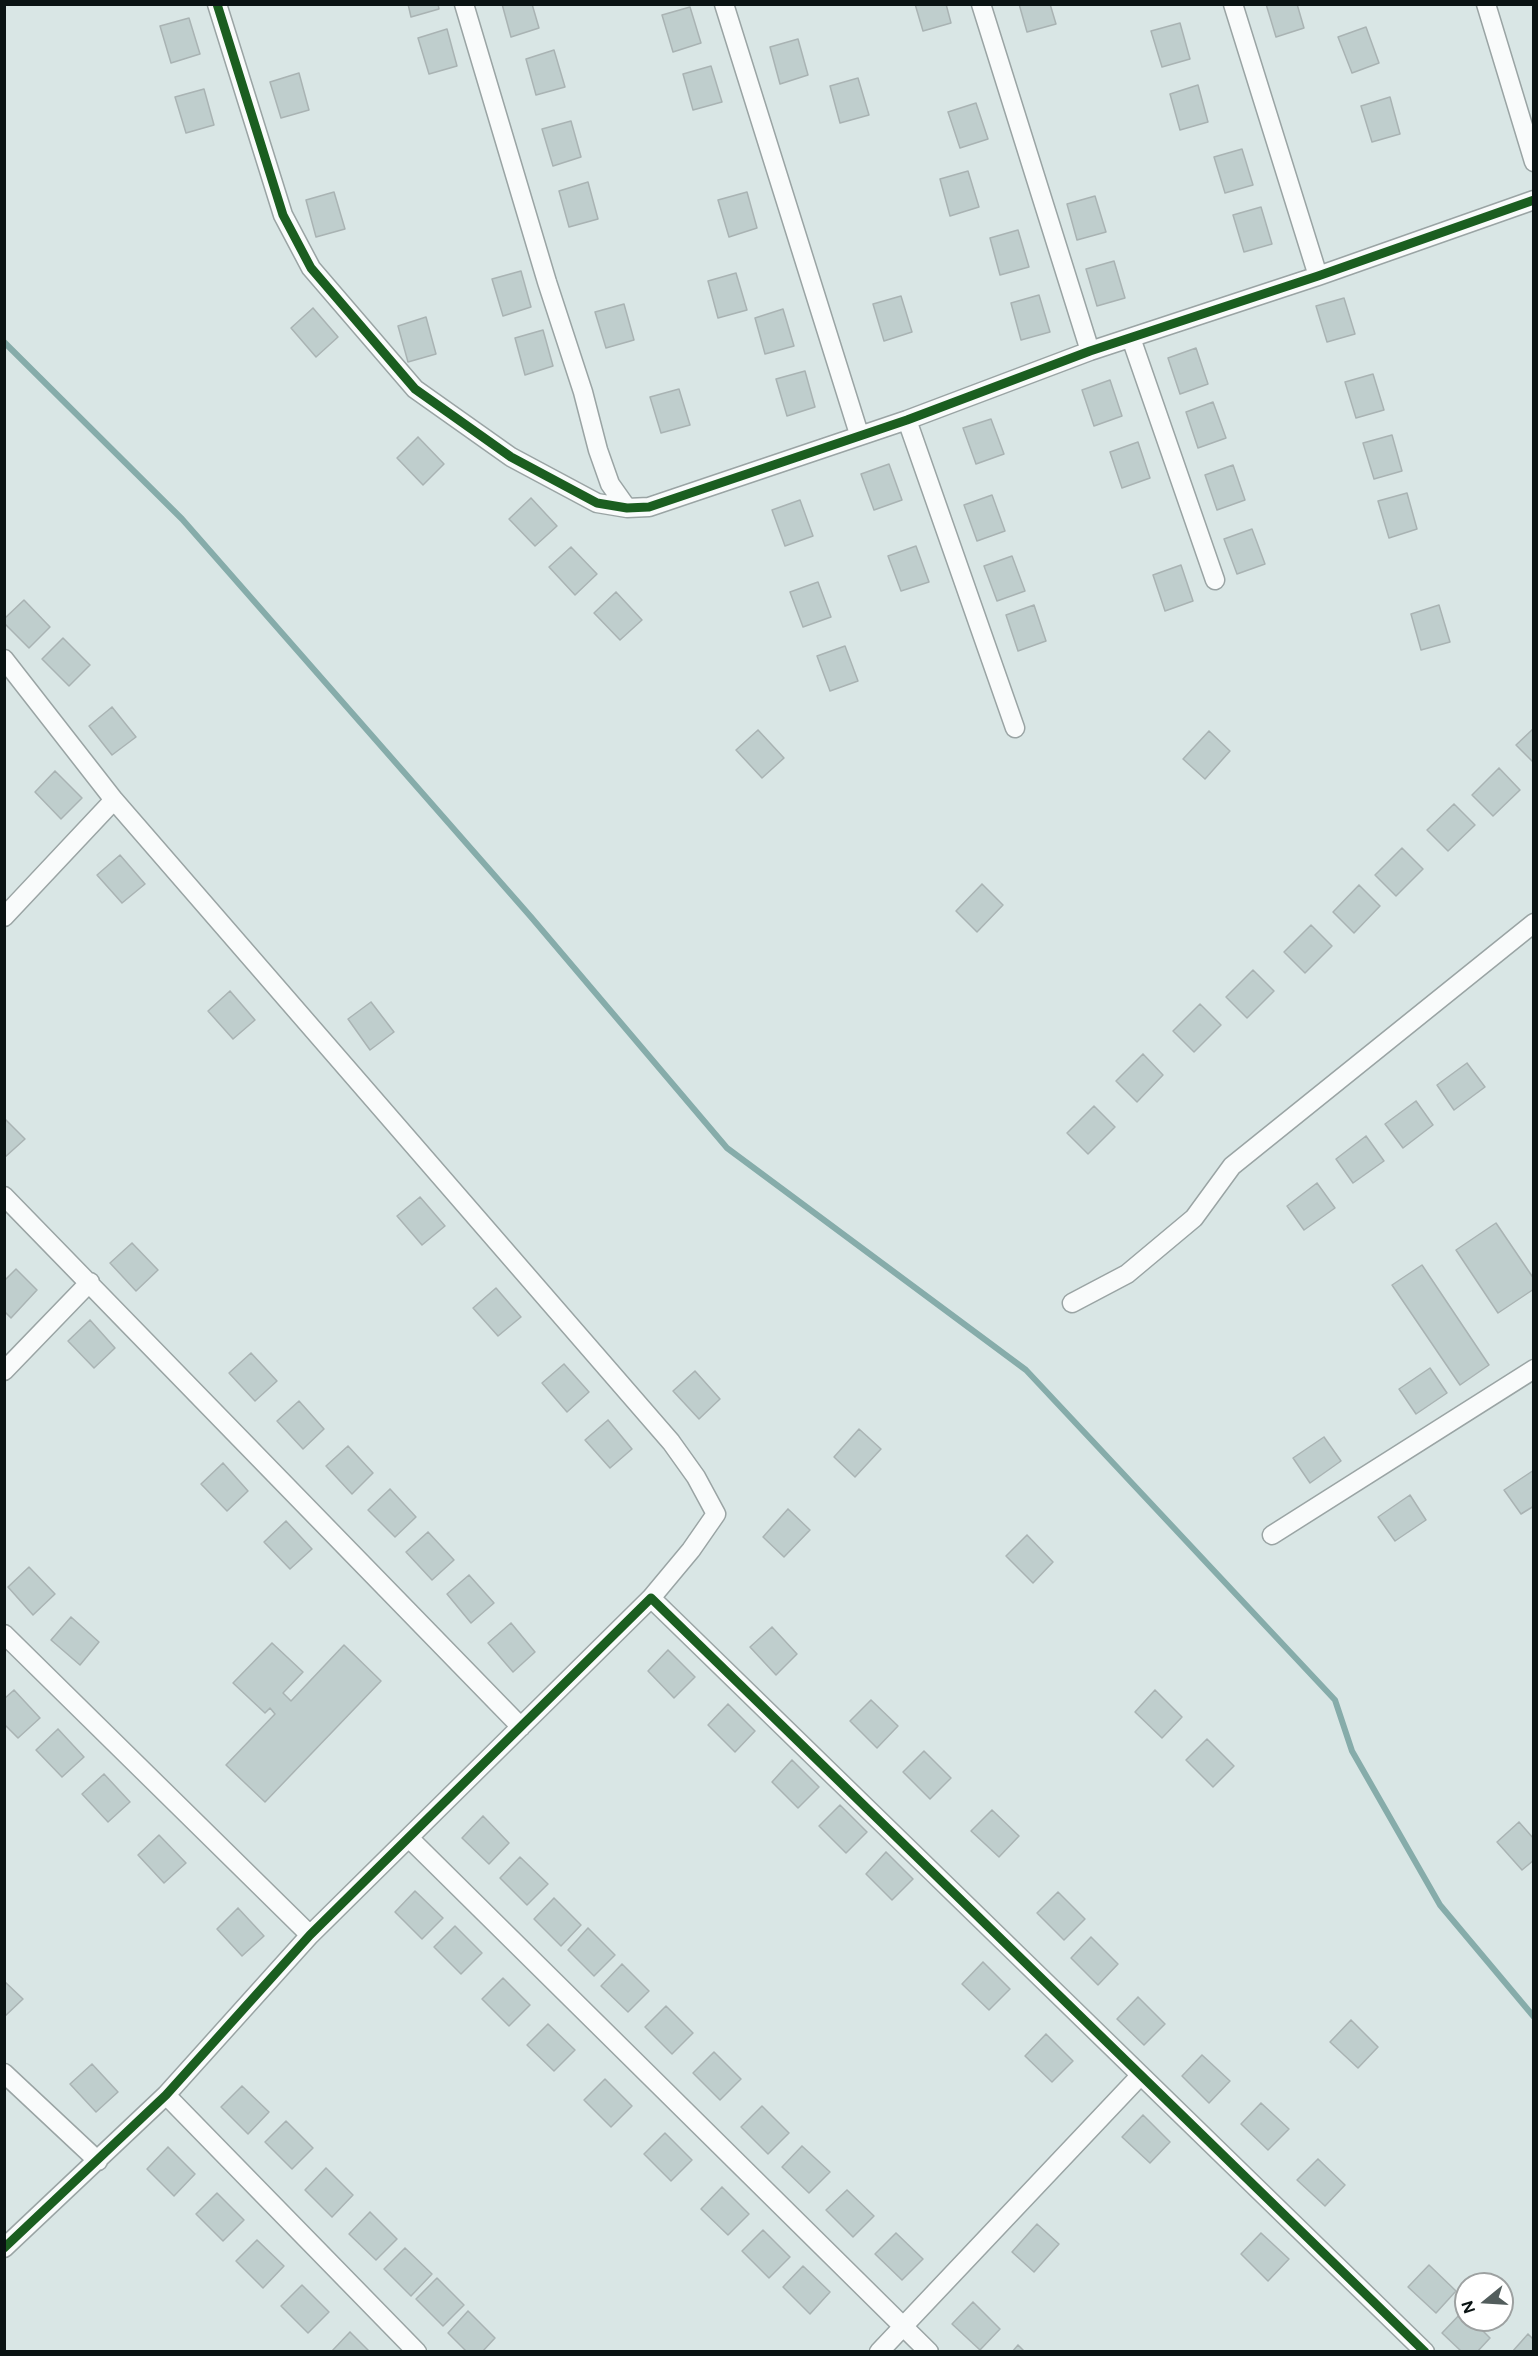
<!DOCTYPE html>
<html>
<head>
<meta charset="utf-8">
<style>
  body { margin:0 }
  #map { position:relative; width:1538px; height:2356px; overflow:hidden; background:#d9e6e5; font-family:Figtree,sans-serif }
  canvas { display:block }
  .frame { position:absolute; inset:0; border:6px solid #0a1313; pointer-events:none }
  .north { position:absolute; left:1454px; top:2272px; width:60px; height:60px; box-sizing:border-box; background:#fff; border:2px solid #9da1a1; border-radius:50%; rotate:252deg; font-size:16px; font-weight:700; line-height:24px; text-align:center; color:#0a1313 }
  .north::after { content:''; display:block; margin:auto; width:21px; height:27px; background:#525d5c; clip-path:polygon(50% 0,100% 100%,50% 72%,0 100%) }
</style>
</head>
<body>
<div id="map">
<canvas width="1538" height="2356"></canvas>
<div class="frame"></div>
<div class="north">N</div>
</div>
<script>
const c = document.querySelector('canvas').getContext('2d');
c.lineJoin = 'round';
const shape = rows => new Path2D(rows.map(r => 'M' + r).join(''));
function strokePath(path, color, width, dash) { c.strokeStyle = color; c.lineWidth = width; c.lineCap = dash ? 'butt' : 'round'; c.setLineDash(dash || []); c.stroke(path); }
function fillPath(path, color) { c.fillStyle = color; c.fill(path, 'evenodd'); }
const stream = shape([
  [4,342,182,519,531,917,727,1148,1026,1370,1335,1700,1352,1751,1440,1905,1534,2017]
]);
const building = shape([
  [408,4,438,4,439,9,411,17,408,4],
  [502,4,532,4,539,28,511,37,502,4],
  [915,4,946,4,951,23,923,31,915,4],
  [1019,4,1050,4,1056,24,1027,32,1019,4],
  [1266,4,1297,4,1304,28,1276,37,1266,4],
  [690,7,701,43,673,52,662,15,690,7],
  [189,18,200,54,171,63,160,26,189,18],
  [1180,23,1190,59,1162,67,1151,31,1180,23],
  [1366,27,1379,63,1352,73,1338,37,1366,27],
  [447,29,457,66,429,74,418,38,447,29],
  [798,39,808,75,780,84,770,47,798,39],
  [554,50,565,87,536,95,526,59,554,50],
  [711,66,722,102,693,110,683,74,711,66],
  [299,73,309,110,281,118,270,82,299,73],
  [858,78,869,115,840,123,830,86,858,78],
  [1198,85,1208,122,1180,130,1170,94,1198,85],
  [204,89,214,125,186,133,175,97,204,89],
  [1390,97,1400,134,1372,142,1361,106,1390,97],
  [976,103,988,139,960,148,948,112,976,103],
  [571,121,581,157,553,166,542,129,571,121],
  [1242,149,1253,185,1225,193,1214,157,1242,149],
  [968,171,979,207,950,216,940,179,968,171],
  [588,182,598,219,569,227,559,191,588,182],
  [334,192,345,229,316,237,306,200,334,192],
  [747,192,757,228,729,237,718,200,747,192],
  [1095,196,1106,232,1077,240,1067,204,1095,196],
  [1261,207,1272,244,1244,252,1233,215,1261,207],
  [1018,230,1029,267,1000,275,990,238,1018,230],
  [1114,261,1125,298,1097,306,1086,269,1114,261],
  [521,271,531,307,503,316,492,279,521,271],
  [736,273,747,310,718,318,708,281,736,273],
  [1039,295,1050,332,1021,340,1011,303,1039,295],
  [901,296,912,332,884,341,873,304,901,296],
  [1344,298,1355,334,1327,342,1316,306,1344,298],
  [624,304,634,340,606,348,595,312,624,304],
  [313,308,338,337,316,357,291,328,313,308],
  [783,309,794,346,765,354,755,318,783,309],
  [426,317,436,354,408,362,398,326,426,317],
  [543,330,553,366,525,375,515,338,543,330],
  [1196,348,1208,384,1180,394,1168,358,1196,348],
  [805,371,815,407,787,416,776,379,805,371],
  [1373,374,1384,410,1356,418,1345,382,1373,374],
  [1110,380,1122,416,1094,426,1082,390,1110,380],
  [679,389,690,425,661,433,650,397,679,389],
  [1213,402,1226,438,1198,448,1186,412,1213,402],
  [991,419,1004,454,976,464,963,428,991,419],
  [1392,435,1402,471,1374,479,1363,443,1392,435],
  [418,437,444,464,423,485,397,458,418,437],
  [1138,442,1150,478,1122,488,1110,452,1138,442],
  [889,464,902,500,874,510,861,474,889,464],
  [1233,465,1245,500,1217,510,1205,475,1233,465],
  [1407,493,1417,529,1389,538,1378,501,1407,493],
  [992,495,1005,531,977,541,964,505,992,495],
  [531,498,557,526,535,546,509,519,531,498],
  [800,500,813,536,785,546,772,510,800,500],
  [1252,529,1265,564,1237,574,1224,539,1252,529],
  [916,546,929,582,901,591,888,556,916,546],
  [571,547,597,574,575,595,549,567,571,547],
  [1012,556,1025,591,997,601,984,566,1012,556],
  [1181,565,1193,601,1165,611,1153,575,1181,565],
  [818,582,831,617,803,627,790,592,818,582],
  [616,592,642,620,620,640,594,613,616,592],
  [24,600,50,627,29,648,4,623,4,619,24,600],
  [1034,605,1046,641,1018,651,1006,615,1034,605],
  [1439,605,1450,642,1421,650,1411,614,1439,605],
  [63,638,90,665,69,686,42,659,63,638],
  [845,646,858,681,830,691,817,656,845,646],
  [112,707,136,737,112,755,89,726,112,707],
  [1534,728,1534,763,1516,745,1534,728],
  [758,730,784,758,762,778,736,750,758,730],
  [1209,731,1230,751,1205,779,1183,759,1209,731],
  [1499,768,1520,790,1493,816,1472,795,1499,768],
  [55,771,82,798,61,819,35,792,55,771],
  [1454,804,1475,825,1448,851,1427,830,1454,804],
  [1402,848,1423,869,1396,896,1375,875,1402,848],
  [120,855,145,884,122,903,97,875,120,855],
  [982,884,1003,905,977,932,956,911,982,884],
  [1359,885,1380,906,1354,933,1333,912,1359,885],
  [1311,925,1332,946,1305,973,1284,952,1311,925],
  [1253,970,1274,991,1247,1018,1226,997,1253,970],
  [230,991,255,1020,233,1039,208,1011,230,991],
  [371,1002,394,1032,370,1050,348,1019,371,1002],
  [1200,1004,1221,1025,1194,1052,1173,1031,1200,1004],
  [1143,1054,1163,1075,1137,1102,1116,1081,1143,1054],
  [1467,1063,1485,1087,1454,1110,1437,1085,1467,1063],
  [1416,1101,1433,1125,1403,1148,1385,1124,1416,1101],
  [1094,1106,1115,1127,1088,1154,1067,1133,1094,1106],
  [4,1118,25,1139,4,1158,4,1118],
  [1366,1136,1384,1161,1353,1183,1336,1159,1366,1136],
  [1317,1183,1335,1208,1304,1230,1287,1206,1317,1183],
  [420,1197,445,1226,422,1245,397,1216,420,1197],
  [1496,1223,1534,1279,1534,1289,1498,1313,1456,1250,1496,1223],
  [132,1243,158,1270,136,1291,110,1263,132,1243],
  [1422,1265,1489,1365,1460,1385,1392,1285,1422,1265],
  [16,1269,37,1290,11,1318,4,1311,4,1281,16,1269],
  [496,1288,521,1317,498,1336,473,1308,496,1288],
  [90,1320,115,1348,94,1368,68,1341,90,1320],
  [251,1353,277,1381,255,1401,229,1373,251,1353],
  [564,1364,589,1392,567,1412,542,1383,564,1364],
  [1430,1368,1447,1393,1416,1414,1399,1389,1430,1368],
  [695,1371,720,1399,699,1419,673,1391,695,1371],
  [299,1401,324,1429,303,1449,277,1421,299,1401],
  [608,1420,632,1449,610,1468,585,1440,608,1420],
  [859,1429,881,1449,855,1477,834,1457,859,1429],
  [1324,1437,1341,1461,1310,1483,1293,1458,1324,1437],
  [348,1446,373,1473,352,1494,326,1466,348,1446],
  [223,1463,248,1491,227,1511,201,1484,223,1463],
  [1534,1470,1534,1506,1521,1514,1504,1490,1534,1470],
  [390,1489,416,1517,395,1537,368,1510,390,1489],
  [1410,1495,1426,1520,1395,1541,1378,1517,1410,1495],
  [788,1509,810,1530,784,1557,763,1537,788,1509],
  [286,1521,312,1549,290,1569,264,1542,286,1521],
  [428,1532,454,1560,432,1580,406,1552,428,1532],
  [1027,1535,1053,1562,1033,1583,1006,1556,1027,1535],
  [29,1567,55,1594,33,1615,8,1587,29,1567],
  [469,1575,494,1603,471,1623,447,1594,469,1575],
  [71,1617,99,1642,80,1665,51,1640,71,1617],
  [511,1623,535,1652,513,1672,488,1643,511,1623],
  [772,1627,797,1654,776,1675,750,1647,772,1627],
  [272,1643,303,1672,283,1693,291,1701,344,1645,381,1681,265,1802,226,1765,275,1714,270,1708,265,1713,233,1683,272,1643],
  [668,1650,695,1677,674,1698,648,1671,668,1650],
  [14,1690,40,1718,18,1738,4,1724,4,1699,14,1690],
  [1155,1690,1182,1717,1162,1738,1135,1712,1155,1690],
  [871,1700,898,1726,877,1748,850,1721,871,1700],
  [728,1704,755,1731,735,1752,708,1725,728,1704],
  [58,1729,84,1757,62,1777,36,1750,58,1729],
  [1207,1739,1234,1766,1213,1787,1186,1760,1207,1739],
  [924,1751,951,1778,930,1799,903,1772,924,1751],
  [792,1760,819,1787,798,1808,772,1782,792,1760],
  [104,1774,130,1802,108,1822,82,1794,104,1774],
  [840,1805,867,1832,846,1853,819,1826,840,1805],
  [992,1810,1019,1836,999,1857,971,1831,992,1810],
  [483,1816,509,1843,489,1864,462,1838,483,1816],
  [1519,1822,1534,1839,1534,1860,1522,1870,1497,1842,1519,1822],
  [159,1835,186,1863,164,1883,138,1855,159,1835],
  [886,1852,913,1879,892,1900,866,1874,886,1852],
  [520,1857,548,1884,527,1905,500,1878,520,1857],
  [415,1891,443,1918,422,1939,395,1912,415,1891],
  [1058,1892,1085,1919,1064,1940,1037,1913,1058,1892],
  [554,1898,581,1925,561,1946,534,1919,554,1898],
  [238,1908,264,1936,242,1956,217,1929,238,1908],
  [455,1926,482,1953,461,1974,434,1947,455,1926],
  [588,1928,615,1955,594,1976,568,1950,588,1928],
  [1091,1937,1118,1964,1098,1985,1071,1958,1091,1937],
  [983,1962,1010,1989,989,2010,962,1984,983,1962],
  [622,1964,649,1991,628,2012,601,1986,622,1964],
  [503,1978,530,2005,509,2026,482,1999,503,1978],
  [4,1981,23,1999,4,2017,4,1981],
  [1138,1997,1165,2024,1144,2045,1117,2019,1138,1997],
  [666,2006,693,2033,672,2054,645,2027,666,2006],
  [1351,2020,1378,2047,1358,2068,1330,2042,1351,2020],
  [548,2024,575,2050,554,2071,527,2045,548,2024],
  [1046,2034,1073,2061,1052,2082,1025,2056,1046,2034],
  [714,2052,741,2079,720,2100,693,2073,714,2052],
  [1202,2055,1230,2081,1209,2103,1182,2076,1202,2055],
  [92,2064,118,2092,96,2112,70,2084,92,2064],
  [605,2079,632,2106,611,2127,584,2100,605,2079],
  [242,2086,269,2112,248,2134,221,2107,242,2086],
  [1261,2103,1289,2129,1268,2150,1241,2124,1261,2103],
  [762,2106,789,2133,768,2154,741,2127,762,2106],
  [1143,2115,1170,2142,1150,2163,1122,2137,1143,2115],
  [286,2121,313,2148,292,2169,265,2142,286,2121],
  [665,2133,692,2160,671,2181,644,2154,665,2133],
  [802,2146,830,2172,809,2193,782,2167,802,2146],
  [168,2147,195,2174,174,2196,147,2169,168,2147],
  [1318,2159,1345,2185,1325,2206,1297,2180,1318,2159],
  [326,2168,353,2195,332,2217,305,2190,326,2168],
  [722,2187,749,2214,728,2235,701,2209,722,2187],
  [847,2190,874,2216,853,2237,826,2210,847,2190],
  [217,2193,244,2220,223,2241,196,2214,217,2193],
  [370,2212,397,2239,376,2260,349,2234,370,2212],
  [1037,2224,1059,2244,1034,2272,1012,2252,1037,2224],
  [763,2230,790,2257,769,2278,742,2251,763,2230],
  [896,2233,923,2259,902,2280,875,2254,896,2233],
  [1261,2233,1289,2259,1268,2281,1241,2254,1261,2233],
  [257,2240,284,2266,263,2288,236,2261,257,2240],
  [405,2248,432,2274,411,2296,384,2269,405,2248],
  [1429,2265,1456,2291,1436,2313,1408,2287,1429,2265],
  [803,2266,830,2292,810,2314,783,2287,803,2266],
  [437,2278,464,2305,443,2326,416,2299,437,2278],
  [302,2285,329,2312,308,2333,281,2306,302,2285],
  [973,2302,1000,2329,980,2350,952,2324,973,2302],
  [468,2311,495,2338,482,2352,467,2352,448,2333,468,2311],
  [1463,2311,1466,2314,1466,2320,1472,2320,1490,2338,1477,2352,1462,2352,1442,2333,1463,2311],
  [350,2332,370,2352,331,2352,350,2332],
  [1528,2334,1534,2340,1534,2352,1512,2352,1528,2334],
  [1018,2345,1025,2352,1012,2352,1018,2345]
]);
const minor = shape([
  [217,4,283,215,311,268,415,389,511,457,597,503,627,508,649,507,907,420,1090,351,1318,276,1534,200],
  [464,4,547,282,583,392,598,450,610,484,627,508],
  [724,4,859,434],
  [981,4,1090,351],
  [1233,4,1318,276],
  [1486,4,1534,162],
  [1131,338,1215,580],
  [907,420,1015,728],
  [4,659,114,800,671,1442,696,1477,716,1514,691,1550,651,1598],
  [4,917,114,800],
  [4,1196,521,1727],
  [1072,1303,1127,1274,1194,1218,1232,1166,1534,923],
  [4,1371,90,1282],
  [1272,1535,1534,1369],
  [4,1634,310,1935],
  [409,1838,929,2352],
  [4,2073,98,2161],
  [166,2095,417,2352],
  [4,2248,166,2095,310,1935,651,1598,1425,2352],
  [879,2352,1140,2076]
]);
const cycleway = shape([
  [217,4,283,215,311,268,415,389,511,457,597,503,627,508,649,507,907,420,1090,351,1318,276,1534,200],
  [4,2248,166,2095,310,1935,651,1598,1425,2352]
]);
strokePath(stream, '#86acaa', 6);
fillPath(building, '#bfcecd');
strokePath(building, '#a9b3b3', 1.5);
strokePath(minor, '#9aa4a4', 21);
strokePath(minor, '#f9fbfb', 18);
strokePath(cycleway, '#1b5e20', 9);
</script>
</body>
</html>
